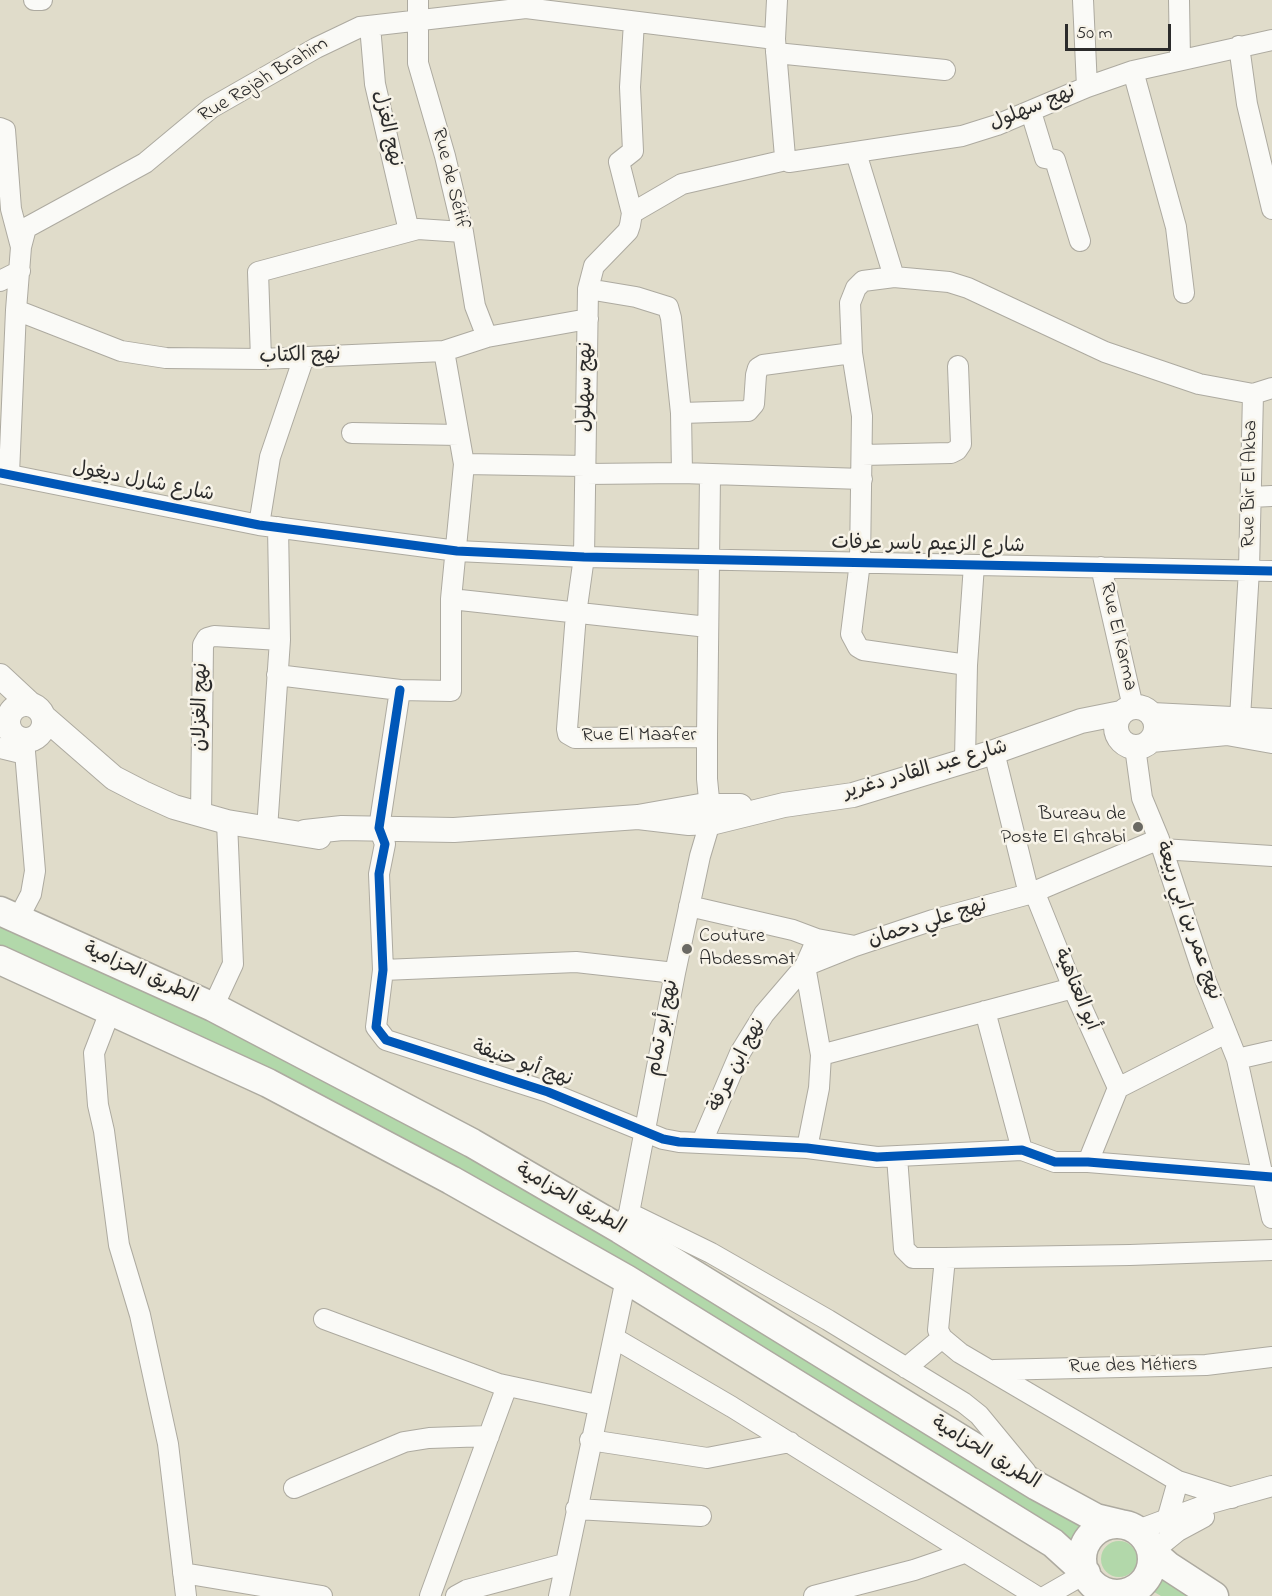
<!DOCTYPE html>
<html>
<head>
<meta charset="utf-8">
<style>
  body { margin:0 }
  #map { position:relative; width:1272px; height:1596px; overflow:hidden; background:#e0dcca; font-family:"Indie Flower",sans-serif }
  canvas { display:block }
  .scale { position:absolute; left:1065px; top:24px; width:106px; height:27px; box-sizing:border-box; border:3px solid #2b2b2b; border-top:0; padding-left:8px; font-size:18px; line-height:21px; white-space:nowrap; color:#2b2b2b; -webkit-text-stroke:4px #f7f3e8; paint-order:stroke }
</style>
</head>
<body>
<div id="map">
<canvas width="1272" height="1596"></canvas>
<div class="scale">50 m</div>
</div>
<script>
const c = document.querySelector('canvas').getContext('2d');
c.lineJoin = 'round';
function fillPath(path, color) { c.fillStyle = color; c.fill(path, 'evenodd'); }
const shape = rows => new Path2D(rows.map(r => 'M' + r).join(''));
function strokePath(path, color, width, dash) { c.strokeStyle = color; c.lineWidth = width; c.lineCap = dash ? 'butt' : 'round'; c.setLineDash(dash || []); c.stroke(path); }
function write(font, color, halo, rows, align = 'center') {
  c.font = font + ' "Indie Flower","Playpen Sans Arabic",sans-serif'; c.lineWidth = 5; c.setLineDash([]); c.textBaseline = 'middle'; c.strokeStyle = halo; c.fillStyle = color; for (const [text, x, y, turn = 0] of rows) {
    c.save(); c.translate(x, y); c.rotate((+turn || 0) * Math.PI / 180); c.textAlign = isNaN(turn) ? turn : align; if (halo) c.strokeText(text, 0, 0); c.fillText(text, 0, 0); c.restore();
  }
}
const green = shape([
  [0,920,170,999,465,1150,1087,1528,1076,1544,605,1254,0,949],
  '1101 1559a18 18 0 1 1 36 0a18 18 0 1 1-36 0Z',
  [1157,1576,1189,1596,1161,1596,1149,1589]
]);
const minor = shape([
  [34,0,42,0],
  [418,0,418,63,445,156,463,232,475,306,487,337],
  [777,0,775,39,785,157,789,162,962,136,997,125,1087,87,1133,71,1272,40],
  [1083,0,1087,87],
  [1179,0,1180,58],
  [634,22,630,87,633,151,619,162,632,213,630,225,628,231,594,266,588,289,584,557,576,614,567,729,568,734,575,738,707,737],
  [370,26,375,84,409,231],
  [1239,46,1247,104,1272,209],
  [776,53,945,70],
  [1133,71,1176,227,1184,293],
  [1031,112,1045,158,1055,160,1080,241],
  [0,128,5,130,11,209,21,247],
  [856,153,894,277],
  [632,213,682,184,786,160],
  [0,281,20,271],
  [588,289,636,297,668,307,671,318,681,413,682,473],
  [16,310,121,351,166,358,261,359,444,351,487,337,588,319],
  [444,351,464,464,451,599,708,627],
  [261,359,258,272,418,229,463,232],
  [681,413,748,411,754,404,756,375,758,368,763,365,852,353],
  [352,433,459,435],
  [862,455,951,453,957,450,961,444,958,366],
  [464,464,585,466],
  [0,473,259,525,457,551,584,557,1272,571],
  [9,474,16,310,21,247,26,228,145,163,211,108,316,48,360,27,526,8,775,39],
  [586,474,682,473,862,479],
  [1251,497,1272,496],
  [259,525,270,457,304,357],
  [1101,567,1133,707],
  [967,665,863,650,858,647,851,634,860,562,862,416,852,353,850,303,856,288,863,281,894,277,949,282,968,288,1105,352,1199,384,1253,394,1272,388],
  [277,675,400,690,451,691,451,599],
  [400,690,379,828,385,844,379,874,383,970,376,1027,386,1040,548,1092,663,1139,679,1142,807,1148,877,1157,1022,1150,1055,1162,1088,1162,1272,1177],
  [1240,718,1249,570,1253,394],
  [1135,747,1142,798,1159,839,1205,979,1237,1059,1272,1218],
  [0,748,25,754],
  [994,752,1029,894],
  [965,759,967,665,974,565],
  [201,815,203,645,207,638,214,636,280,640],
  [267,829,280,640,278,527],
  [1162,849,1272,856],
  [1034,891,1073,988,1118,1088],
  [689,906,793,930,817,939,855,946,933,920,1029,894,1159,839],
  [18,919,31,894,35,871,24,740],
  [805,966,821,1055,819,1088,807,1148],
  [805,966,855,946],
  [383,970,576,962,675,973],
  [213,1007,233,964,227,822],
  [111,1009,94,1053,98,1105,104,1131,119,1245,140,1315,168,1444,186,1596],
  [985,1011,1022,1150],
  [821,1055,1073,988],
  [1237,1059,1272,1051],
  [702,1142,740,1053,764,1014,805,966,817,939],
  [897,1157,904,1249,913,1258,945,1258,938,1330,942,1338,960,1353,1178,1481,1232,1498],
  [1088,1162,1118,1088,1226,1033],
  [629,1213,711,1253,828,1320,964,1403,979,1415,1026,1472],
  [620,1229,629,1213,675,973,700,856,711,819,707,779,707,737,710,475],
  [945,1258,1130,1255,1272,1250],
  [324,1319,499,1384,597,1405],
  [614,1338,732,1407,1036,1596],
  [906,1368,942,1338],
  [994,1370,1206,1365,1272,1357],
  [590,1440,707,1458,790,1442],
  [294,1488,404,1442,429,1438,489,1436],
  [576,1509,701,1516],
  [1167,1520,1178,1481],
  [1129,1526,1138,1530,1211,1503,1272,1486],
  [1152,1552,1178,1531,1204,1517],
  [183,1573,322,1596],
  [430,1596,507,1386],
  [456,1596,467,1590,564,1564],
  [559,1596,626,1279],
  [814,1596,914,1570,964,1553],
  [1046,1596,1086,1573]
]);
const major = shape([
  [0,676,29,703],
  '8 722a18 18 0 1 1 36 0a18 18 0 1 1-36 0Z',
  '1116 727a20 20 0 1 1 40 0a20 20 0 1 1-40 0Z',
  [1152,715,1272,721],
  [45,718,114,778,143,793,174,807,227,822,319,837],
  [1151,740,1227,733,1272,741],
  [638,817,689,823,715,822,784,805,853,795,994,752,1081,721,1121,713],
  [305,832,342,828,454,830,638,817,700,806,740,806]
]);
const highway = shape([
  [0,911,213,1007,472,1143,620,1229,1037,1486,1096,1518,1121,1524],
  [0,960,268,1083,451,1180,626,1279,1053,1543,1086,1573],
  '1082 1559a35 35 0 1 1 70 0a35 35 0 1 1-70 0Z',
  [1152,1552,1168,1566,1214,1596]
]);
const cycleway = shape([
  [0,473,259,525,457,551,584,557,1272,571],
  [400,690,379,828,385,844,379,874,383,970,376,1027,386,1040,548,1092,663,1139,679,1142,807,1148,877,1157,1022,1150,1055,1162,1088,1162,1272,1177]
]);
const markers = [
  [1138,827,6,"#6a6963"],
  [687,949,6,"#6a6963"]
];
const streetNames = [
  ["Rue Rajah Brahim",264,81,-31],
  ["نهج سهلول",1033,109,-22],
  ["نهج الغزل",386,129,77],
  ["Rue de Sétif",449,179,76],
  ["نهج الكتاب",300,357,-2],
  ["نهج سهلول",587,387,-89],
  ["شارع شارل ديغول",143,483,11],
  ["Rue Bir El Akba",1251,484,-89],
  ["شارع الزعيم ياسر عرفات",928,546,1],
  ["Rue El Karma",1117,637,77],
  ["نهج الغزلان",202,707,-89],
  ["Rue El Maafer",639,737],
  ["شارع عبد القادر دغرير",926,771,-16],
  ["نهج عمر بن ابي ربيعة",1187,921,71],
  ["نهج علي دحمان",928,924,-17],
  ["الطريق الحزامية",140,974,24],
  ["أبو العتاهية",1075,990,67],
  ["نهج أبو تمام",664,1028,-79],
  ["نهج أبو حنيفة",522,1065,19],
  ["نهج ابن عرفة",738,1066,-63],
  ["الطريق الحزامية",570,1200,30],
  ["Rue des Métiers",1133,1367,-1],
  ["الطريق الحزامية",985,1454,31]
];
const poiNames = [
  ["Bureau de",1126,816],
  ["Poste El Ghrabi",1126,839],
  ["Couture",699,938,"left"],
  ["Abdessmat",699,961,"left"]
];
fillPath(green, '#b2d8aa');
strokePath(minor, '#adaaa0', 22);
strokePath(major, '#adaaa0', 26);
strokePath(highway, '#adaaa0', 31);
strokePath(minor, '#fafaf7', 20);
strokePath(major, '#fafaf7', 24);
strokePath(highway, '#fafaf7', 28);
strokePath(cycleway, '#0057b8', 9);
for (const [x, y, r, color] of markers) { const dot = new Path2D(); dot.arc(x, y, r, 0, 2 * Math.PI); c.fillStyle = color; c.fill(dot); strokePath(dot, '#f7f3e8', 2); }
write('20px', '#2b2b2b', '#f7f3e8', streetNames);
write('20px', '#2b2b2b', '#f7f3e8', poiNames, 'right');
</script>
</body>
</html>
